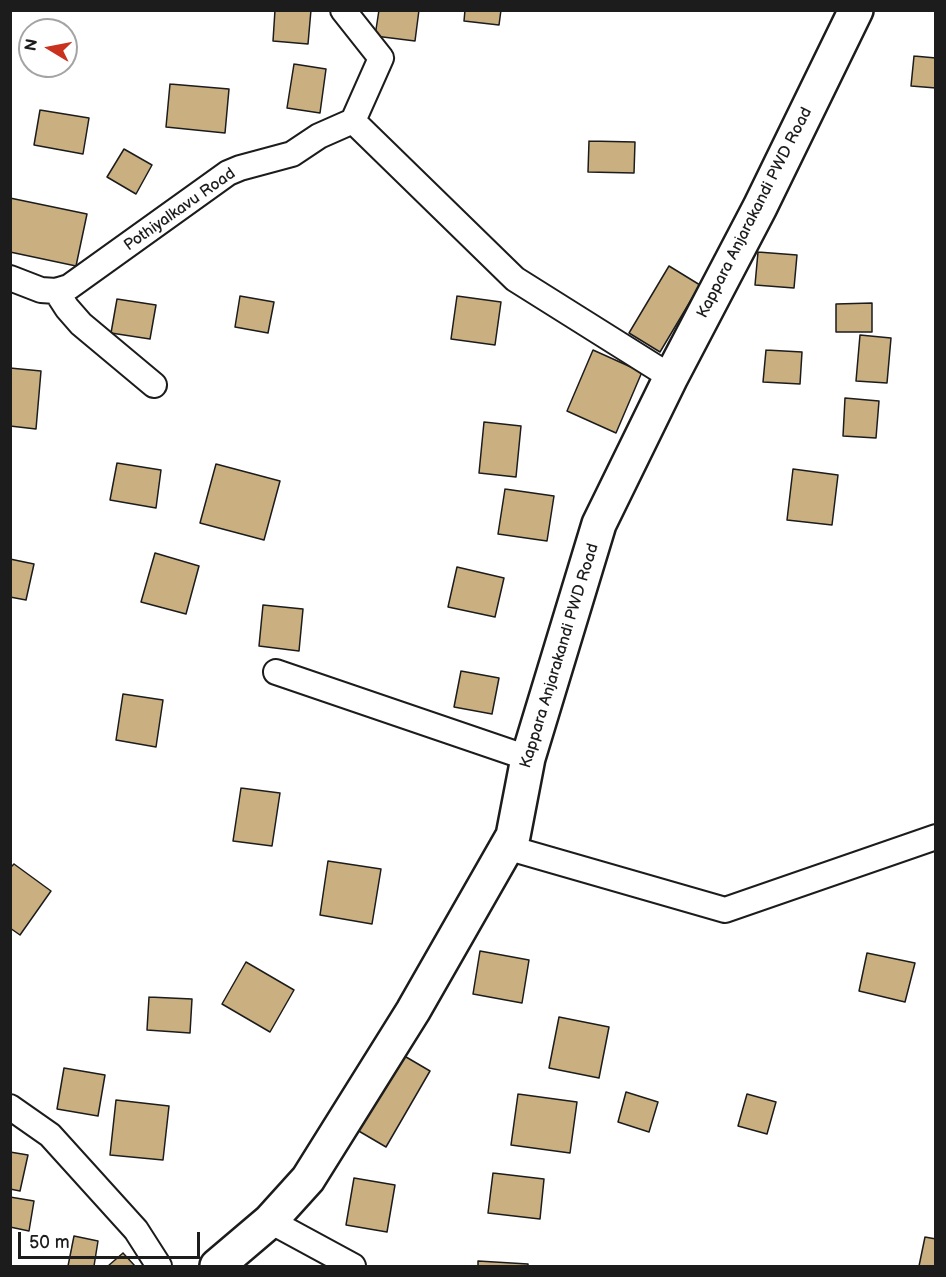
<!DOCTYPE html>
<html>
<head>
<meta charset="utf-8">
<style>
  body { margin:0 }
  #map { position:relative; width:946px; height:1277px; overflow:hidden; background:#fff; font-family:"Balsamiq Sans",sans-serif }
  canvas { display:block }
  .frame { position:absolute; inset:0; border:12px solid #1c1c1c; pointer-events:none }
  .north { position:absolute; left:18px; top:18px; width:60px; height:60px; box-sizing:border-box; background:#fff; border:2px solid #a4a4a4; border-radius:50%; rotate:280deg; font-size:16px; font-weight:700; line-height:24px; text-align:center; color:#1c1c1c }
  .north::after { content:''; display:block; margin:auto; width:21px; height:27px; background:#c8321e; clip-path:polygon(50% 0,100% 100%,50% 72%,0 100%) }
  .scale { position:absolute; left:18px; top:1232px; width:182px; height:27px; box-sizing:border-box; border:3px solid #1c1c1c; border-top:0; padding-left:8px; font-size:18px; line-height:21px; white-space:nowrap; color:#1c1c1c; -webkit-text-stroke:4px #fff; paint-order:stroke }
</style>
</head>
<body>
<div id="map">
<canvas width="946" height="1277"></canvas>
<div class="frame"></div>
<div class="north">N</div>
<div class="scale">50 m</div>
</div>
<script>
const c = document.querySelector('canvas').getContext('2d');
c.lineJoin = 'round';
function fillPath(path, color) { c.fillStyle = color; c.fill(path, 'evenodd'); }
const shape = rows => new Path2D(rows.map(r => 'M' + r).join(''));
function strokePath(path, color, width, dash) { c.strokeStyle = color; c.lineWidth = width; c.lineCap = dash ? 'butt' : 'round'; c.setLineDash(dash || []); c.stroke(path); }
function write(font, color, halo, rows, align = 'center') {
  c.font = font + ' "Balsamiq Sans",sans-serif'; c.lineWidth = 4.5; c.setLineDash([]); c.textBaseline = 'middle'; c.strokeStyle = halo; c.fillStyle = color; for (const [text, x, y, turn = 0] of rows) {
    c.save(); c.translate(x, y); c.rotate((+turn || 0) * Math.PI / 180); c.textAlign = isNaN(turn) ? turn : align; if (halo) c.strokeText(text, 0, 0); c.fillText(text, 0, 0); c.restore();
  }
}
const building = shape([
  [275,10,311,10,308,44,273,41,275,10],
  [379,10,419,10,415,41,375,36,379,10],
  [465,10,501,10,499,25,464,21,465,10],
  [914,56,936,58,936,88,911,86,914,56],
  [294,64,326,69,320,113,287,108,294,64],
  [170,84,229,89,225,133,166,127,170,84],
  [40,110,89,118,83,154,34,145,40,110],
  [589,141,635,142,634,173,588,172,589,141],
  [124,149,152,165,136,194,107,177,124,149],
  [10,198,87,214,76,266,10,252,10,198],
  [758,252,797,255,794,288,755,285,758,252],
  [669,266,700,285,660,352,629,333,669,266],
  [240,296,274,302,268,333,235,327,240,296],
  [457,296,501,302,495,345,451,339,457,296],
  [117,299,156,305,150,339,111,333,117,299],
  [872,303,872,332,836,332,836,304,872,303],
  [860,335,891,338,887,383,856,381,860,335],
  [593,350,642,372,616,433,567,411,593,350],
  [766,350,802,352,800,384,763,382,766,350],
  [10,368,41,371,36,429,10,426,10,368],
  [845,398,879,401,876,438,843,436,845,398],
  [484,422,521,426,516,477,479,473,484,422],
  [117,463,161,470,156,508,110,500,117,463],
  [216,464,280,481,264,540,200,523,216,464],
  [793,469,838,475,832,525,787,520,793,469],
  [505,489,554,496,547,541,498,534,505,489],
  [155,553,199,566,186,614,141,602,155,553],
  [10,559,34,564,26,600,10,597,10,559],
  [457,567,504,578,495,617,448,607,457,567],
  [263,605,303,609,299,651,259,646,263,605],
  [461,671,499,678,492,714,454,707,461,671],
  [123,694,163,700,156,747,116,740,123,694],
  [241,788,280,793,272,846,233,841,241,788],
  [328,861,381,869,372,924,320,915,328,861],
  [14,864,51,891,20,935,10,928,10,868,14,864],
  [480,951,529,960,522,1003,473,994,480,951],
  [867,953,915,963,905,1002,859,991,867,953],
  [246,962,294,990,270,1032,222,1004,246,962],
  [149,997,192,999,190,1033,147,1030,149,997],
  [559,1017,609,1027,599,1078,549,1068,559,1017],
  [401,1054,430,1071,386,1147,357,1130,401,1054],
  [64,1068,105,1075,98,1116,57,1109,64,1068],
  [626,1092,658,1102,649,1132,618,1122,626,1092],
  [518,1094,577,1102,570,1153,511,1145,518,1094],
  [747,1094,776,1102,767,1134,738,1126,747,1094],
  [116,1100,169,1106,163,1160,110,1155,116,1100],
  [10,1152,28,1155,20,1191,10,1189,10,1152],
  [493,1173,544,1179,540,1219,488,1213,493,1173],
  [354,1178,395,1185,387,1232,346,1225,354,1178],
  [10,1197,34,1201,29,1231,10,1227,10,1197],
  [74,1236,98,1241,94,1266,68,1266,74,1236],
  [925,1237,936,1239,936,1266,919,1266,925,1237],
  [123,1253,135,1266,108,1266,123,1253],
  [478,1261,528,1264,528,1266,478,1266,478,1261]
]);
const minor = shape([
  [343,10,381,58,353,121],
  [353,121,515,279,671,377],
  [10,278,41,290,56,291,69,287,228,173,240,168,292,154,319,136,353,121],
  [56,291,67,308,81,324,154,385],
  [276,672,528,758],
  [506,847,725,910,936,837],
  [10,1107,50,1135,136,1230,159,1266],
  [270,1221,353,1266]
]);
const secondary = shape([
  [217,1266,270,1221,308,1179,413,1011,513,836,528,758,599,524,671,377,760,207,856,10]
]);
const streetNames = [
  ["Pothiyalkavu Road",180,210,-35],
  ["Kappara Anjarakandi PWD Road",755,213,-63],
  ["Kappara Anjarakandi PWD Road",560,656,-73]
];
fillPath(building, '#cab080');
strokePath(building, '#1c1c1c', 1.5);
strokePath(minor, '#1c1c1c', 28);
strokePath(secondary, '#1c1c1c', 38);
strokePath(minor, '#fff', 24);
strokePath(secondary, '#fff', 33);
write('16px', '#1c1c1c', '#fff', streetNames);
</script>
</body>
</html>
